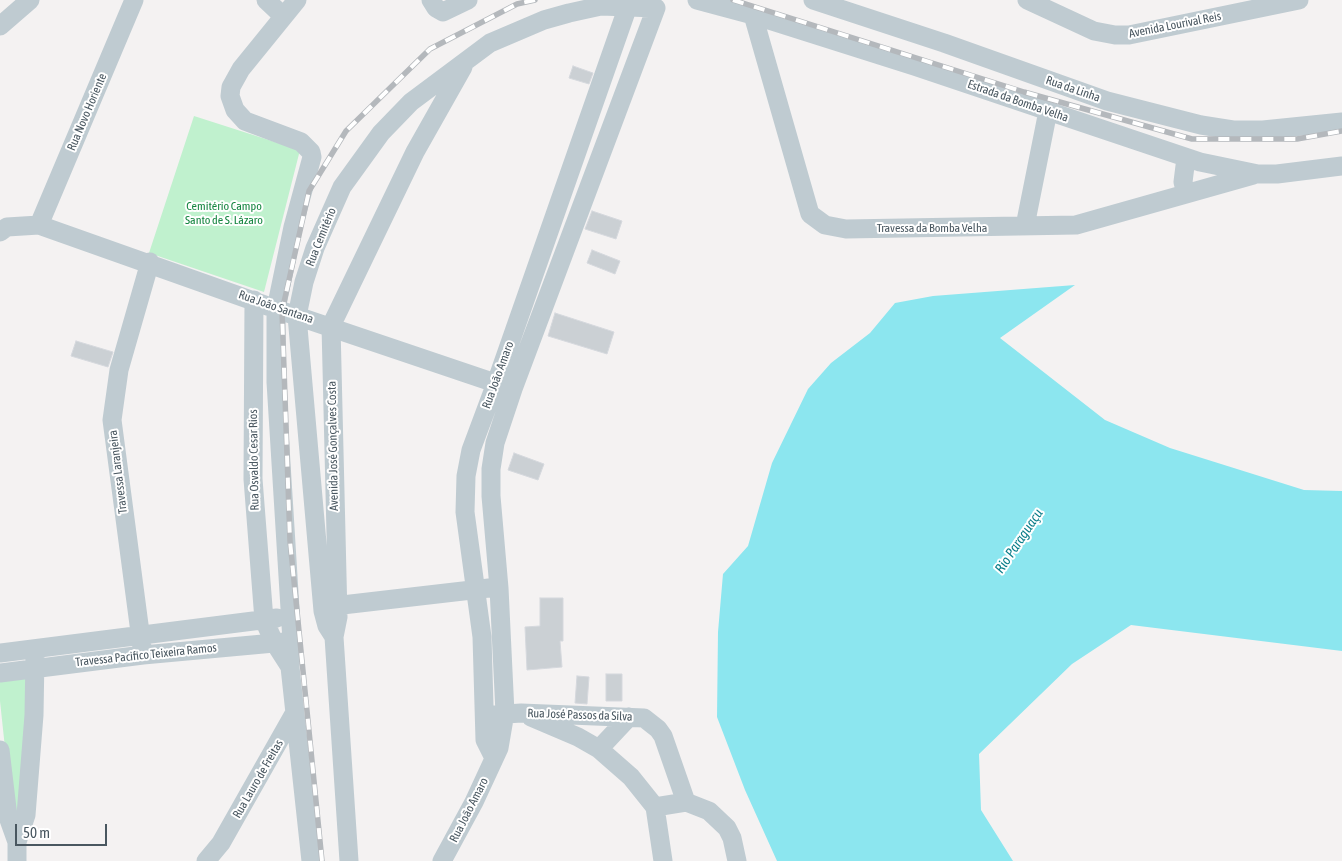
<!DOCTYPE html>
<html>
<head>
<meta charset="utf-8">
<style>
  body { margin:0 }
  #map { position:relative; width:1342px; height:861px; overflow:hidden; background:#f4f2f2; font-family:"Asap Condensed",sans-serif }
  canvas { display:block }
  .scale { position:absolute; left:15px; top:824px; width:92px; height:22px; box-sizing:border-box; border:2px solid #495760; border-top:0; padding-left:6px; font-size:15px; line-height:18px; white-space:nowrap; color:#495760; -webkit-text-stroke:4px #fff; paint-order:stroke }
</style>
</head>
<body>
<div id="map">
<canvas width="1342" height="861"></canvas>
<div class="scale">50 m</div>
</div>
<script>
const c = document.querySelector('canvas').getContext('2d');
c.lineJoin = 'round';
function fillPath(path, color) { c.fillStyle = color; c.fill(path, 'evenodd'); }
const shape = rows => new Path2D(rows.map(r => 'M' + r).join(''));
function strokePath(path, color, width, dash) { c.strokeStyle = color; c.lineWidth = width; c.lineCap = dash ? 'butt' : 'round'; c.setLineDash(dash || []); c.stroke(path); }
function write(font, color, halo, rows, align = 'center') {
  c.font = font + ' "Asap Condensed",sans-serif'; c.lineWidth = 4; c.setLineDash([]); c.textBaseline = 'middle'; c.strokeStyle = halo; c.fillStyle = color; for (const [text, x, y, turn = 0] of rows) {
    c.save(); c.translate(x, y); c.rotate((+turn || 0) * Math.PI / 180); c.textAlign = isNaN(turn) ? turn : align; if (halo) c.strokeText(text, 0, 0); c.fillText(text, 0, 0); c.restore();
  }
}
const green = shape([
  [194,116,300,150,264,292,149,253],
  [26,676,28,693,19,814,12,814,0,701,0,679]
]);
const water = shape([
  [1075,285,1000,338,1105,420,1170,448,1304,490,1342,491,1342,651,1131,625,1072,664,979,754,981,810,1013,861,777,861,745,790,717,717,718,632,723,574,748,546,772,463,808,389,831,363,870,333,895,303,933,296]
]);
const building = shape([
  [573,66,593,73,589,84,569,78,573,66],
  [592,211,622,221,616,239,585,229,592,211],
  [592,250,620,261,615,274,587,263,592,250],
  [555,313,614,332,607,354,548,336,555,313],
  [76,341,113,352,108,367,71,356,76,341],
  [514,453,544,464,538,480,508,470,514,453],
  [540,598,563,598,563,641,560,641,562,667,527,670,525,627,540,626,540,598],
  [606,674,622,674,622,701,606,701,606,674],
  [577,676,589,677,587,704,575,703,577,676]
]);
const minor = shape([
  [266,0,283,16],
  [297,0,241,69,231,87,230,96,235,110,245,121,301,142,311,152,312,157,293,227,276,309,276,382,292,641,290,667,311,861],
  [431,0,436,8,443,12,468,0],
  [697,0,753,15,914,66,1200,162,1258,174,1277,174,1342,166],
  [813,0,944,43,1107,101,1201,125,1233,130,1263,130,1342,122],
  [1027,0,1094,31,1115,35,1129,35,1299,0],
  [753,15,810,214,825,225,846,229,1076,225,1253,175],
  [0,26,30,0],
  [1186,193,1183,182,1186,158],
  [39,225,134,0],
  [1025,226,1048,111],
  [0,232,7,227,39,225,276,309,507,387],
  [254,300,253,479,264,620,274,642,290,667],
  [325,607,489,588],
  [334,637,327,626,323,611,297,316,304,282,315,248,342,187,381,133,411,102,490,43,544,20,569,13,601,6,656,8],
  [0,653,277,618],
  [143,655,112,420,119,370,150,262],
  [0,673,143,655,285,642],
  [493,715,521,713,644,718,658,729,663,736,686,802],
  [531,717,578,737,599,749,631,777,655,807,663,861],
  [599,749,629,717],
  [0,750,8,817,17,842],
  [494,758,485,740,482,637,465,512,466,476,471,450,496,383,628,6],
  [655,807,686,802,709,811,727,828,732,838,737,861],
  [17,861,17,842,26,815,34,715,35,656],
  [206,861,221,843,294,714],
  [349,861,334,637,338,617,331,326,415,152,463,67],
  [442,861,474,802,499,748,505,713,499,588,491,496,491,469,495,443,513,389,656,8]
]);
const rail = shape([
  [733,0,1024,92,1192,139,1297,139,1342,131],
  [322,861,290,541,282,311,309,191,346,131,430,49,517,4,535,0]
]);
const streetNames = [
  ["Avenida Lourival Reis",1175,25,-11],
  ["Rua da Linha",1073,89,19],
  ["Estrada da Bomba Velha",1018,101,19],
  ["Rua Novo Horiente",87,112,-67],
  ["Travessa da Bomba Velha",932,228],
  ["Rua Cemitério",321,237,-68],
  ["Rua João Santana",276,307,19],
  ["Rua João Amaro",498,375,-70],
  ["Avenida José Gonçalves Costa",333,446,-91],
  ["Rua Osvaldo Cesar Rios",254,460,-91],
  ["Travessa Laranjeira",118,472,-97],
  ["Travessa Pacifico Teixeira Ramos",146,655,-6],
  ["Rua José Passos da Silva",580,715,2],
  ["Rua Lauro de Freitas",258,779,-60],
  ["Rua João Amaro",469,810,-63]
];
const parkNames = [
  ["Cemitério Campo",224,206],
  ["Santo de S. Lázaro",224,220]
];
const waterNames = [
  ["Rio Paraguaçu",1019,541,-56]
];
fillPath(green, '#c0f1ce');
fillPath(water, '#8ce6ef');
fillPath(building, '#cbd0d4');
strokePath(building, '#d5d8dd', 1);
strokePath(minor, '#bfcbd1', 19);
strokePath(rail, '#b4b8bc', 5.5);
strokePath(rail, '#fff', 4, [11]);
write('12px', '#495760', '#fff', streetNames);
write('12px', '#158540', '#fff', parkNames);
write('italic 14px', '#0b7e8a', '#fff', waterNames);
</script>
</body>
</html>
